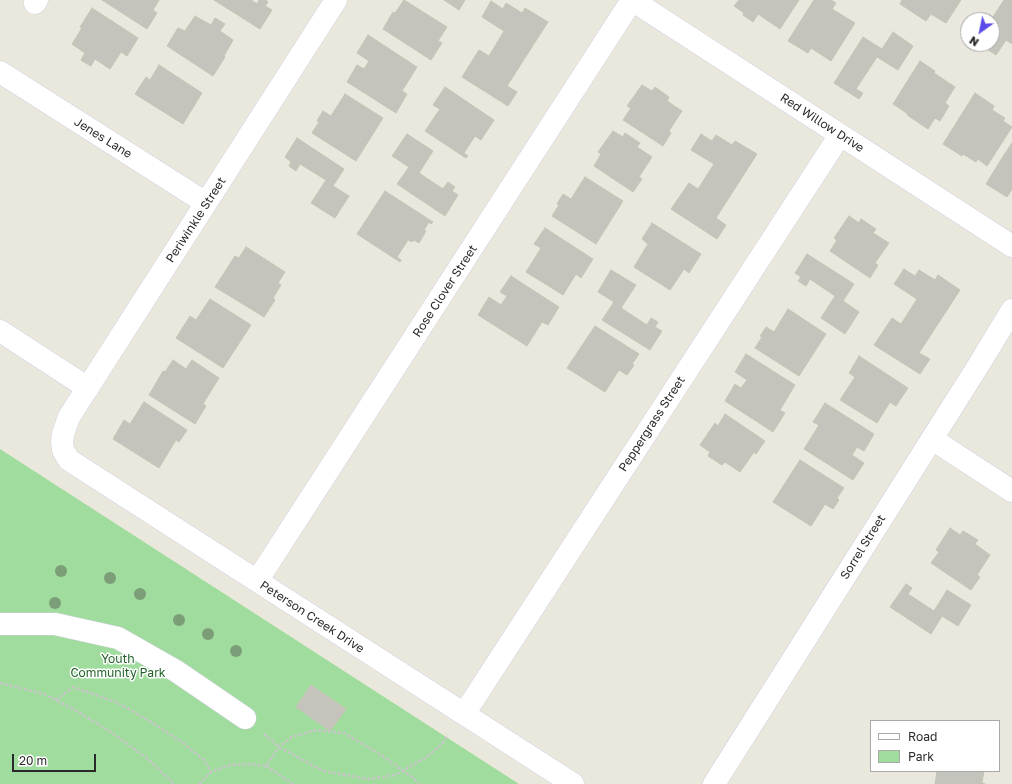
<!DOCTYPE html>
<html>
<head>
<meta charset="utf-8">
<style>
  body { margin:0 }
  #map { position:relative; width:1012px; height:784px; overflow:hidden; background:#eae8dc; font-family:"Golos Text",sans-serif }
  canvas { display:block }
  .legend { position:absolute; left:870px; top:720px; width:130px; height:52px; box-sizing:border-box; background:#fff; border:1px solid #a9a9a9; margin:0; padding:5px 7px; list-style:none; font-size:12px; color:#292929 }
  .legend li { display:flex; align-items:center; gap:8px; height:20px }
  .legend b { width:20px; border:1px solid #a9a9a9 }
  .north { position:absolute; left:960px; top:12px; width:40px; height:40px; box-sizing:border-box; background:#fff; border:1px solid #a9a9a9; border-radius:50%; rotate:213deg; font-size:11px; font-weight:700; line-height:16px; text-align:center; color:#292929 }
  .north::after { content:''; display:block; margin:auto; width:14px; height:18px; background:#5c4be8; clip-path:polygon(50% 0,100% 100%,50% 72%,0 100%) }
  .scale { position:absolute; left:12px; top:754px; width:84px; height:18px; box-sizing:border-box; border:2px solid #292929; border-top:0; padding-left:5px; font-size:12px; line-height:14px; white-space:nowrap; color:#292929; -webkit-text-stroke:3px #fff; paint-order:stroke }
</style>
</head>
<body>
<div id="map">
<canvas width="1012" height="784"></canvas>
<ul class="legend">
<li><b style="height:5px;background:#fff"></b>Road</li>
<li><b style="height:11px;background:#a0dc9d"></b>Park</li>
</ul>
<div class="north">N</div>
<div class="scale">20 m</div>
</div>
<script>
const c = document.querySelector('canvas').getContext('2d');
c.lineJoin = 'round';
function fillPath(path, color) { c.fillStyle = color; c.fill(path, 'evenodd'); }
const shape = rows => new Path2D(rows.map(r => 'M' + r).join(''));
function strokePath(path, color, width, dash) { c.strokeStyle = color; c.lineWidth = width; c.lineCap = dash ? 'butt' : 'round'; c.setLineDash(dash || []); c.stroke(path); }
function write(font, color, halo, rows, align = 'center') {
  c.font = font + ' "Golos Text",sans-serif'; c.lineWidth = 3; c.setLineDash([]); c.textBaseline = 'middle'; c.strokeStyle = halo; c.fillStyle = color; for (const [text, x, y, turn = 0] of rows) {
    c.save(); c.translate(x, y); c.rotate((+turn || 0) * Math.PI / 180); c.textAlign = isNaN(turn) ? turn : align; if (halo) c.strokeText(text, 0, 0); c.fillText(text, 0, 0); c.restore();
  }
}
const green = shape([
  [0,449,519,784,0,784]
]);
const building = shape([
  [102,0,159,0,153,10,157,13,147,29,102,0],
  [214,0,251,0,257,4,259,0,266,0,268,2,265,6,272,10,260,29,214,0],
  [404,0,447,27,438,41,442,43,431,60,383,29,393,12,395,13,404,0],
  [444,0,465,0,459,10,444,0],
  [739,0,799,0,780,29,758,14,753,22,743,15,744,13,734,6,739,0],
  [814,0,831,0,836,3,832,9,855,23,831,61,811,48,808,53,788,41,814,0],
  [902,0,961,0,946,23,931,14,926,21,900,4,902,0],
  [1004,0,1012,0,1012,44,1006,40,996,55,979,44,992,44,992,20,991,20,1004,0],
  [491,1,503,9,506,3,522,13,525,8,548,22,507,86,517,92,508,106,462,77,479,50,489,56,504,31,482,17,491,1],
  [92,8,138,38,127,56,121,52,110,69,95,59,91,66,82,61,81,60,85,53,72,44,82,28,80,27,92,8],
  [195,16,211,25,215,18,225,24,220,31,233,40,224,56,225,57,213,76,167,46,178,28,185,31,195,16],
  [893,32,913,46,898,70,877,57,856,89,863,93,859,99,834,83,863,37,882,49,893,32],
  [368,35,417,67,402,91,407,94,396,113,347,82,357,65,364,69,369,61,357,53,368,35],
  [920,61,935,71,934,73,955,87,945,103,949,106,940,121,935,118,928,129,907,115,908,114,893,104,920,61],
  [159,65,202,93,183,124,135,94,146,77,150,80,159,65],
  [642,85,652,91,655,87,669,97,667,101,682,111,669,131,671,133,663,146,623,120,631,108,627,106,642,85],
  [445,87,494,120,481,140,475,136,464,153,468,156,466,158,425,131,440,109,433,105,445,87],
  [975,93,994,106,992,110,1005,118,1003,121,1012,127,987,166,978,159,976,162,963,154,962,156,943,144,975,93],
  [345,94,383,118,356,161,312,133,319,122,317,121,323,111,331,116,345,94],
  [613,131,623,137,625,133,640,143,637,147,652,157,639,177,642,179,633,192,594,166,601,154,598,152,613,131],
  [407,134,433,151,419,173,443,189,448,182,455,187,452,191,458,195,445,216,397,184,409,167,392,156,407,134],
  [701,134,712,141,716,135,732,145,735,141,757,154,716,218,726,225,717,239,671,209,689,183,698,189,714,164,691,150,701,134],
  [297,138,344,169,333,186,349,196,335,218,311,203,326,180,300,164,296,171,289,166,291,162,285,157,297,138],
  [1012,143,1012,189,1007,197,986,184,1002,158,1012,143],
  [585,177,623,201,596,244,552,216,559,205,557,204,563,194,571,199,585,177],
  [385,191,433,222,431,224,429,222,424,230,426,231,419,243,414,240,412,242,408,240,397,257,401,260,400,262,357,234,385,191],
  [849,216,859,223,861,219,876,229,873,233,889,243,875,263,878,265,870,278,830,251,837,240,834,238,849,216],
  [652,223,701,254,689,273,684,269,670,290,634,267,648,244,642,239,652,223],
  [545,228,593,259,581,278,576,274,563,295,526,272,541,248,534,244,545,228],
  [246,247,285,272,278,283,281,285,273,298,275,300,264,317,215,287,235,256,239,258,246,247],
  [807,254,854,284,843,301,859,312,845,334,821,318,835,296,810,279,806,286,798,281,801,277,795,273,807,254],
  [904,269,915,276,919,270,935,280,938,275,960,290,919,353,930,359,920,374,874,345,892,318,901,324,917,299,894,284,904,269],
  [611,270,636,285,621,308,647,325,651,318,658,322,655,327,662,331,650,350,602,320,614,302,598,292,611,270],
  [511,276,559,307,548,325,542,322,527,346,478,315,489,297,501,305,507,296,500,292,511,276],
  [210,299,251,325,223,368,176,338,190,316,196,320,210,299],
  [788,309,826,334,799,376,755,348,762,337,760,336,766,327,774,332,788,309],
  [595,326,639,354,632,364,634,365,627,375,619,370,605,392,567,368,595,326],
  [746,354,795,385,780,410,785,413,773,432,725,401,735,384,741,388,747,380,735,372,746,354],
  [859,356,908,388,896,406,890,402,877,423,840,400,855,377,849,373,859,356],
  [173,360,186,369,192,360,219,378,203,404,206,406,195,424,149,395,163,371,165,372,173,360],
  [144,402,187,430,179,442,176,440,159,468,113,439,124,420,130,424,144,402],
  [825,403,874,434,864,451,857,447,852,455,864,463,853,480,804,449,819,425,813,422,825,403],
  [725,414,765,441,756,454,754,452,740,472,725,462,722,465,708,456,710,452,700,445,715,423,718,426,725,414],
  [800,460,844,488,837,498,839,500,833,509,825,504,811,526,773,502,800,460],
  [950,528,960,535,963,531,978,540,975,544,990,555,977,575,980,577,971,590,931,563,939,552,936,550,950,528],
  [906,584,912,588,908,594,934,611,947,590,971,605,958,626,942,616,931,634,890,607,906,584],
  [311,685,346,709,330,731,296,707,311,685],
  [931,771,984,771,982,783,985,784,935,784,937,772,931,771]
]);
const path = shape([
  [0,683,44,694,77,711,111,732,149,760,172,782,174,784],
  [56,700,73,687,116,702,148,720,183,743,204,760,211,772],
  [264,734,279,747,323,771,368,779,395,775,425,758,441,745,448,735],
  [266,766,293,784],
  [199,784,211,772,230,765,251,764,266,766,279,747,292,737,316,730,344,733,381,755,412,777,419,784]
]);
const minor = shape([
  [336,0,69,417,63,434,62,442,63,450,69,460,573,784],
  [632,0,1012,246],
  [35,3,37,0],
  [0,72,206,203],
  [0,331,88,388],
  [932,439,1012,491],
  [257,581,632,0],
  [0,624,55,624,118,638,176,671,245,718],
  [464,714,840,135],
  [714,784,978,366,1012,310]
]);
const trees = [
  [61,571],
  [110,578],
  [140,594],
  [55,603],
  [179,620],
  [208,634],
  [236,651]
];
const streetNames = [
  ["Red Willow Drive",822,123,33],
  ["Jenes Lane",103,138,32],
  ["Periwinkle Street",196,220,-57],
  ["Rose Clover Street",445,291,-57],
  ["Peppergrass Street",652,424,-57],
  ["Sorrel Street",863,547,-58],
  ["Peterson Creek Drive",312,617,33]
];
const parkNames = [
  ["Youth",118,659],
  ["Community Park",118,673]
];
fillPath(green, '#a0dc9d');
fillPath(building, '#c5c4bc');
strokePath(building, '#c5c4b6', 1);
strokePath(minor, '#d3d2e0', 23);
strokePath(path, '#c7c7c7', 2.5, [3, 2]);
strokePath(minor, '#fff', 22);
c.fillStyle = '#7b9d78';
for (const [x, y] of trees) { c.beginPath(); c.arc(x, y, 6, 0, 2 * Math.PI); c.fill(); }
write('12px', '#292929', '#fff', streetNames);
write('12px', '#205f26', '#fff', parkNames);
</script>
</body>
</html>
